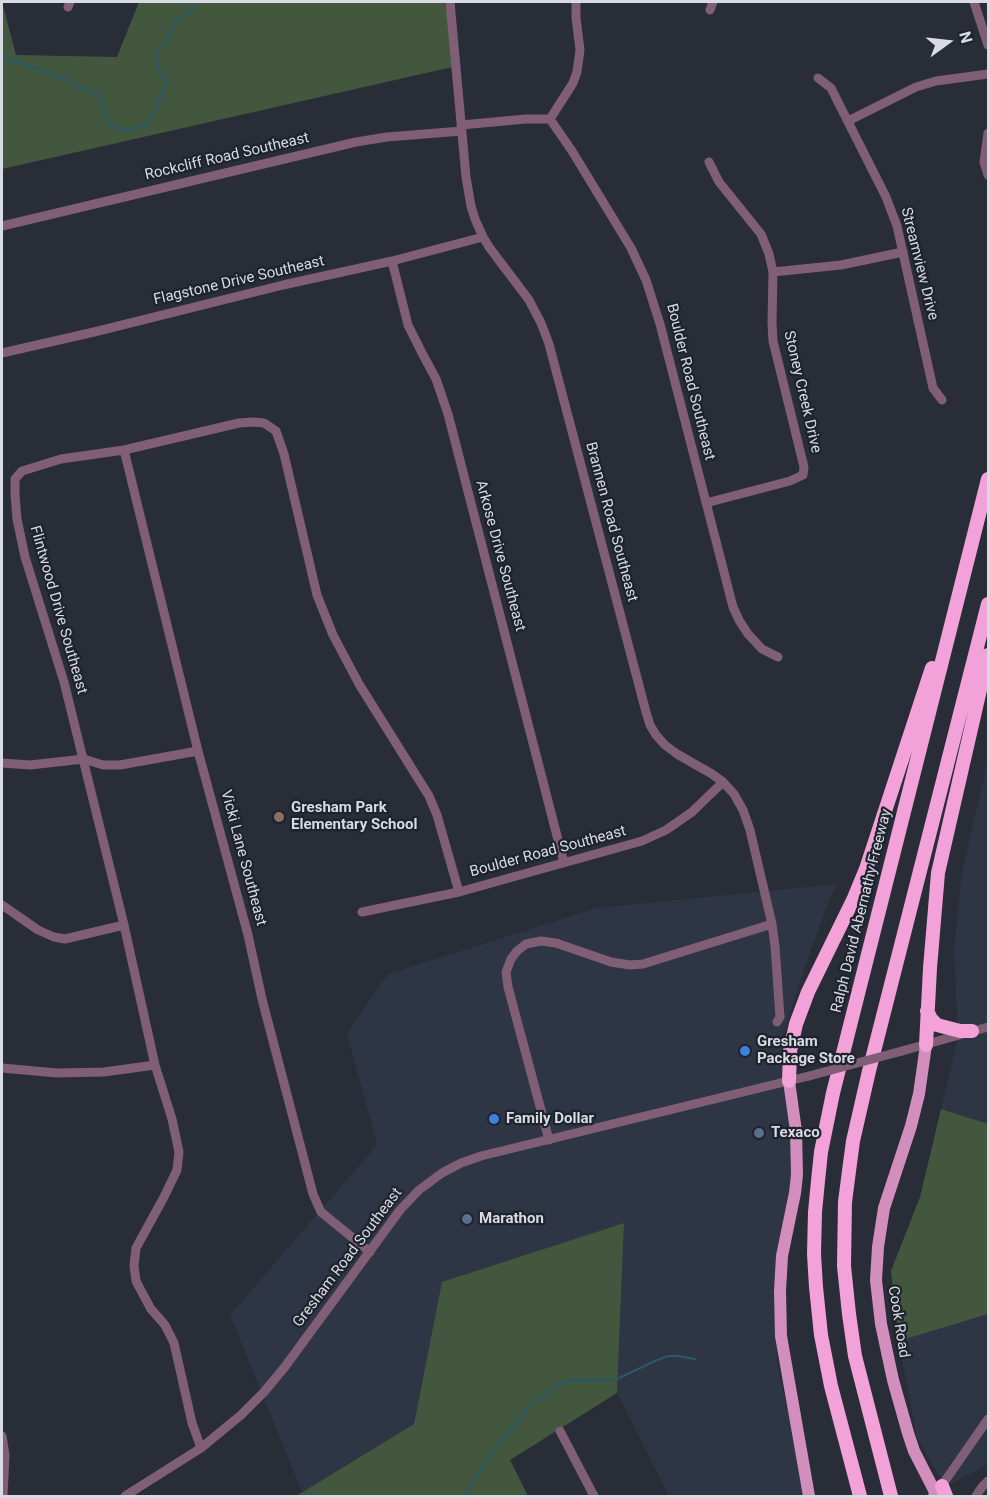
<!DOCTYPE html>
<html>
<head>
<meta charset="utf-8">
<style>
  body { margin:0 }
  #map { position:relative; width:990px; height:1498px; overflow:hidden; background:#282d37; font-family:Roboto,sans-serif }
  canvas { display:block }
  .frame { position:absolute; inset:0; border:3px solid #d8dbe1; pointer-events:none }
  .north { position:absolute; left:918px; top:12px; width:60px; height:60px; -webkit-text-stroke:4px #1e232d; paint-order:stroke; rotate:75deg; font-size:16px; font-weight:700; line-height:24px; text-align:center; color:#d8dbe1 }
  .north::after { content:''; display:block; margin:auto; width:21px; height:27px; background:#d8dbe1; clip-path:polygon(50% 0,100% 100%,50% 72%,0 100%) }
</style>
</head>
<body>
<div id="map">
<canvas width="990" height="1498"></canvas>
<div class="frame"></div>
<div class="north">N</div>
</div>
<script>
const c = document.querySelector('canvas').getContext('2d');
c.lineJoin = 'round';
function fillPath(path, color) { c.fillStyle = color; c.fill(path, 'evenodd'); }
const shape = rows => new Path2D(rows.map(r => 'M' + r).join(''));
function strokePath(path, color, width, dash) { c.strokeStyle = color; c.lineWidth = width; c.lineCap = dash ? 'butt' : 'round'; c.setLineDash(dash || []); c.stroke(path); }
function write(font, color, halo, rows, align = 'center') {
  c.font = font + ' Roboto,sans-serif'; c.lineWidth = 4.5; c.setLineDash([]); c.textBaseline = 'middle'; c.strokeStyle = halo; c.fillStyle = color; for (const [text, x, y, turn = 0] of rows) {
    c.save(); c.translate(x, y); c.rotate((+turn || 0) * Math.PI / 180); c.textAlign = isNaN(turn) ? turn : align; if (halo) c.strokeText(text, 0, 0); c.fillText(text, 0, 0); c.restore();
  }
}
const built = shape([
  [988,760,988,1124,941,1109,958,1037,954,951,962,872],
  [837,884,830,898,805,967,781,1041,784,1084,793,1154,788,1208,776,1269,777,1364,807,1496,669,1496,617,1393,624,1223,443,1282,414,1424,302,1492,230,1315,377,1145,347,1033,388,974,597,908],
  [988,1314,988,1464,945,1487,917,1437,903,1364,899,1341]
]);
const green = shape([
  [2,2,16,55,117,57,139,2,445,2,457,66,2,169],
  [941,1109,988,1124,988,1314,899,1341,891,1271,920,1197],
  [624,1223,617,1393,510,1460,528,1496,296,1496,414,1424,442,1282]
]);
const stream = shape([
  [2,58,4,58,66,79,79,87,90,90,99,95,103,105,106,120,111,126,120,129,132,129,145,126,155,110,167,82,160,71,155,54,158,48,166,43,175,21,184,16,193,7,197,2],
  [465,1496,466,1492,489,1456,531,1404,556,1386,572,1380,595,1381,617,1379,655,1361,668,1356,678,1356,695,1359]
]);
const minor = shape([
  [450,2,466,177,471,206,475,219,483,237,489,247,529,300,541,323,549,344,646,712,650,725,656,735,665,745,677,754,712,774,723,782,734,794,743,810,750,830,772,924,775,946,780,1017,777,1022],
  [974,2,988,45],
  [68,7,70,2],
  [710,10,713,2],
  [818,78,831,88,886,197,897,226,933,388,942,400],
  [550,119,572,151,631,248,646,280,660,324,733,607,739,620,748,634,762,649,778,657],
  [550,119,573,83,577,72,580,50,576,18,576,2],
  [848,121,916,87,936,81,988,74],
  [461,125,526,119,550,119],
  [988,133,984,162,988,175],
  [2,226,356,142,387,137,462,131],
  [392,261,408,325,423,355,436,379,448,414,564,863],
  [773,272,841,265,903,252],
  [2,353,94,332,283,285,392,261,483,237],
  [124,450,198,751,248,935,262,999,313,1194,321,1212,370,1252],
  [706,503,790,481,803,475,804,467,773,341,772,323,773,272,769,254,761,234,719,182,709,162],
  [2,763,30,765,84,759,103,765,120,765,198,751],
  [2,905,38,930,54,937,65,939,124,925],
  [362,912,459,892,642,841,666,830,692,812,723,782],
  [902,1051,988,1027],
  [2,1068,57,1073,104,1072,155,1065],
  [549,1140,508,987,506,972,511,959,517,951,526,944,541,941,556,943,611,962,630,965,643,964,772,924],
  [560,1431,594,1496],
  [2,1436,5,1455,3,1496],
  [201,1448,192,1423,174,1343,165,1325,151,1309,136,1281,134,1266,136,1248,164,1197,177,1170,179,1152,172,1119,155,1065,124,925,64,682,25,557,17,519,15,495,15,479,22,471,61,459,124,450,239,423,253,422,264,423,276,431,284,454,317,595,333,635,359,684,429,796,437,815,459,892],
  [938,1491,988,1419],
  [125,1496,201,1448,241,1415,264,1392,284,1368,400,1210,419,1190,442,1173,461,1163,481,1156,809,1076],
  [976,1496,982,1487,988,1481]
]);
const major = shape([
  [926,1045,919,1094,911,1126,884,1208,878,1247,876,1280,881,1324,893,1380,908,1433,914,1451,936,1494,934,1496],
  [789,1081,796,1131,797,1175,795,1193,782,1256,780,1291,781,1336,809,1496]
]);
const highway = shape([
  [927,1011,931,1019,937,1025,960,1031,972,1031],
  [926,1045,930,968,938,873,988,655],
  [789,1081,790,1051,796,1024,808,992,854,898,866,869,932,668],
  [942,1486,946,1496],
  [860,1496,831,1386,821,1335,816,1287,814,1254,815,1212,818,1181,821,1152,833,1093,988,479],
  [891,1496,855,1356,849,1314,844,1266,845,1202,849,1171,853,1141,869,1071,988,604]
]);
const minorBridge = shape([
  [809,1076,902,1051]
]);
const markers = [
  [279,817,6,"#8d6e63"],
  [745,1051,6,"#3f7fe0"],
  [494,1119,6,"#3f7fe0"],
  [759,1133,6,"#5c6f8a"],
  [467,1219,6,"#5c6f8a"]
];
const streetNames = [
  ["Rockcliff Road Southeast",227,157,-13],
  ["Streamview Drive",919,264,76],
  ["Flagstone Drive Southeast",239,281,-13],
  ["Boulder Road Southeast",690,382,76],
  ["Stoney Creek Drive",802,392,77],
  ["Brannen Road Southeast",611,522,75],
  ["Arkose Drive Southeast",500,556,75],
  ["Flintwood Drive Southeast",58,610,74],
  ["Boulder Road Southeast",548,852,-15],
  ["Vicki Lane Southeast",243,858,75],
  ["Ralph David Abernathy Freeway",862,911,-76],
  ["Gresham Road Southeast",348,1258,-53],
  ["Cook Road",898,1322,81]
];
const poiNames = [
  ["Gresham Park",291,808],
  ["Elementary School",291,825],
  ["Gresham",757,1042],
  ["Package Store",757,1059],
  ["Family Dollar",506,1119],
  ["Texaco",771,1133],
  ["Marathon",479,1219]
];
fillPath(built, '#2e3545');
fillPath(green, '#43573f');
strokePath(stream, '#295a6b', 2);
strokePath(minor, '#805e75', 9);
strokePath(major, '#d28ebc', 12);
strokePath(highway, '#f3a1d9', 14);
strokePath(minorBridge, '#805e75', 9);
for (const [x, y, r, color] of markers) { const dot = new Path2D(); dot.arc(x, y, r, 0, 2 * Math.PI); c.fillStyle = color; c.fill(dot); strokePath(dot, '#1e232d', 2); }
write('15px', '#d8dbe1', '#1e232d', streetNames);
write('bold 15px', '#d8dbe1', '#1e232d', poiNames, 'left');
</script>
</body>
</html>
